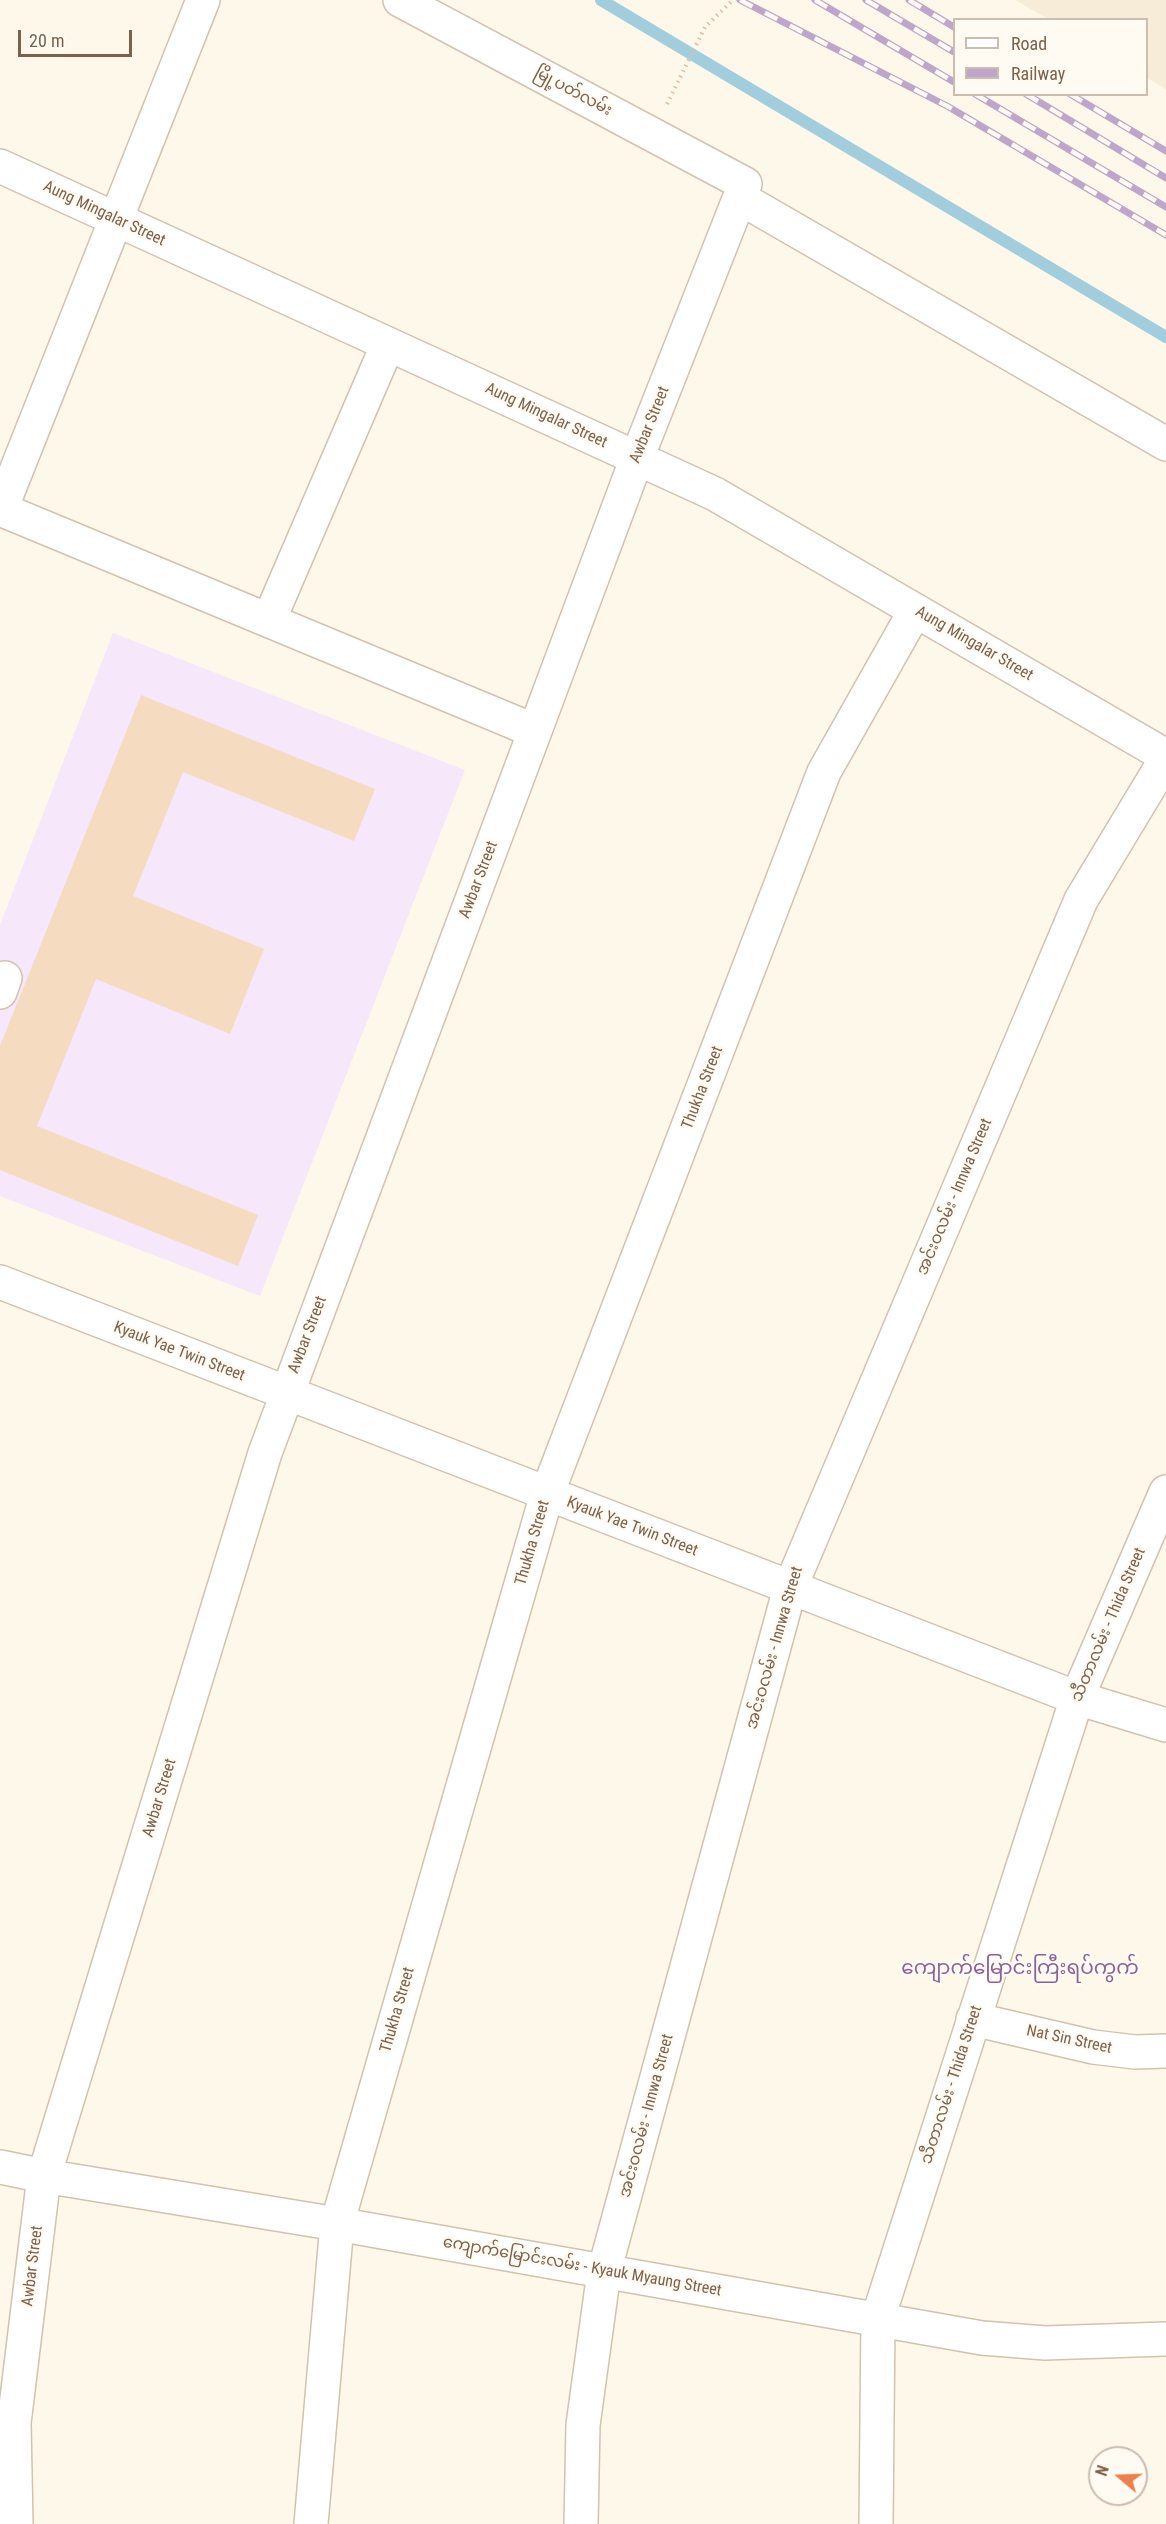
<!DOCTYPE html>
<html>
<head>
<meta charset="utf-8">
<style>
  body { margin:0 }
  #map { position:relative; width:1166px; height:2524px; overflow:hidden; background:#fef8eb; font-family:"Roboto Condensed",sans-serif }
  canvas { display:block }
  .legend { position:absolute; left:953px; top:18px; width:195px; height:78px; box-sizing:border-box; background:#fffbf3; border:2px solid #cbbdb0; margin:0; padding:8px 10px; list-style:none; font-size:18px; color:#7c614b }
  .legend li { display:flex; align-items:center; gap:12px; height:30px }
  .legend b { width:30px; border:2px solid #cbbdb0 }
  .north { position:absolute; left:1088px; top:2446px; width:60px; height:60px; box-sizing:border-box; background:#fffbf3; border:2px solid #cbbdb0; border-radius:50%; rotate:289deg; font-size:16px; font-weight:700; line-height:24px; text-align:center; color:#7c614b }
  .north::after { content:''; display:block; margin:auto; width:21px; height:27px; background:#ee7f4a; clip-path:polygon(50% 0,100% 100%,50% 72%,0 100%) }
  .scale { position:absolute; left:18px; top:30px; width:114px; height:27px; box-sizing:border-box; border:3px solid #7c614b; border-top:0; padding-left:8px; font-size:18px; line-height:21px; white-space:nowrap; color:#7c614b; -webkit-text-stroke:4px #fffbf3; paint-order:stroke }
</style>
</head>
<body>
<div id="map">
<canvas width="1166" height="2524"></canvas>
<ul class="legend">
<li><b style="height:8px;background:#fff"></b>Road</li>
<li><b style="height:8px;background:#bda6ca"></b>Railway</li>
</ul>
<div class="north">N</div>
<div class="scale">20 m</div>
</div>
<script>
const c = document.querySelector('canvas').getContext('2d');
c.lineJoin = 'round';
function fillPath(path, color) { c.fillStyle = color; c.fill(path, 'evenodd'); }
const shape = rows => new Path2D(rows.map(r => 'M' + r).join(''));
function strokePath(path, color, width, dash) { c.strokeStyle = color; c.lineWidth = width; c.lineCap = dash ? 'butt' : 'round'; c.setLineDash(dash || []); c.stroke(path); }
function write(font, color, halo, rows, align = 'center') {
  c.font = font + ' "Roboto Condensed","Noto Sans Myanmar",sans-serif'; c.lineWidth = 5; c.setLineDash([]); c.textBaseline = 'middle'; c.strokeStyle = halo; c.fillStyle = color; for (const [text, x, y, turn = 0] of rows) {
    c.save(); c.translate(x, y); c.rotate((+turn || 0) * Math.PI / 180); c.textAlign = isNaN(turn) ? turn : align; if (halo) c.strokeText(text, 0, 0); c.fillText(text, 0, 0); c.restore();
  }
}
const residential = shape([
  [1015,0,1166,0,1166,89,1147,78,1146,20,1048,19]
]);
const education = shape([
  [113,633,465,770,260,1296,0,1196,0,925]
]);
const stream = shape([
  [601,0,1166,337]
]);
const building = shape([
  [141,695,375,789,354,841,183,772,133,896,264,949,230,1034,96,979,37,1126,258,1215,238,1266,0,1170,0,1046]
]);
const path = shape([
  [667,104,705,27,733,0]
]);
const minor = shape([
  [0,166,715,494,1166,756],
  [740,198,1166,444],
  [0,509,535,731],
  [1,509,203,0],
  [269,620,388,344],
  [0,992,5,978],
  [0,1282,1077,1698,1166,1725],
  [973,2019,1093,2047,1135,2052,1166,2051],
  [0,2167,44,2176,337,2224,982,2338,1045,2343,1166,2339],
  [16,2524,14,2423,44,2176,265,1453,637,458,745,184,400,0],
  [311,2524,337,2224,547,1494,824,772,915,611],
  [581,2524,583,2425,604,2272,790,1588,1081,900,1166,759],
  [876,2524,878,2318,1077,1698,1166,1492]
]);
const rail = shape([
  [740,0,947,106,1166,235],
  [815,0,954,82],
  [866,0,954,52],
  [909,0,954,27],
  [975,94,1166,207],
  [1026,94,1166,178],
  [1070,94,1166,151]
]);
const streetNames = [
  ["မြို့ပတ်လမ်း",573,92,28],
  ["Aung Mingalar Street",104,214,25],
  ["Aung Mingalar Street",546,416,25],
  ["Awbar Street",650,425,-68],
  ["Aung Mingalar Street",974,644,30],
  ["Awbar Street",479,880,-69],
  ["Thukha Street",703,1088,-69],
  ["အင်းဝလမ်း - Innwa Street",955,1197,-67],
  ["Awbar Street",308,1335,-69],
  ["Kyauk Yae Twin Street",179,1352,21],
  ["Kyauk Yae Twin Street",632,1527,21],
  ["Thukha Street",533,1543,-74],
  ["သီတာလမ်း - Thida Street",1109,1625,-67],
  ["အင်းဝလမ်း - Innwa Street",775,1648,-74],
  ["Awbar Street",160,1798,-73],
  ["Thukha Street",398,2010,-74],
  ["Nat Sin Street",1069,2040,12],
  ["သီတာလမ်း - Thida Street",952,2085,-72],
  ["အင်းဝလမ်း - Innwa Street",647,2116,-75],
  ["Awbar Street",33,2266,-83],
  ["ကျောက်မြောင်းလမ်း - Kyauk Myaung Street",582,2267,10]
];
const quarterNames = [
  ["ကျောက်မြောင်းကြီးရပ်ကွက်",1020,1969]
];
fillPath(residential, '#f6ecd8');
fillPath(education, '#f6e7fb');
strokePath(stream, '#a2cddc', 12);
fillPath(building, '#f5dbc0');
strokePath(minor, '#d2c2ae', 36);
strokePath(path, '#dbbea2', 4, [1.5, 4.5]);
strokePath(minor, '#fff', 33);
strokePath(rail, '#bda6ca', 7);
strokePath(rail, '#fffbf3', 4.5, [14]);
write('16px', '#7c614b', '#fffbf3', streetNames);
write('20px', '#8b6397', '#fffbf3', quarterNames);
</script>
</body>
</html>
